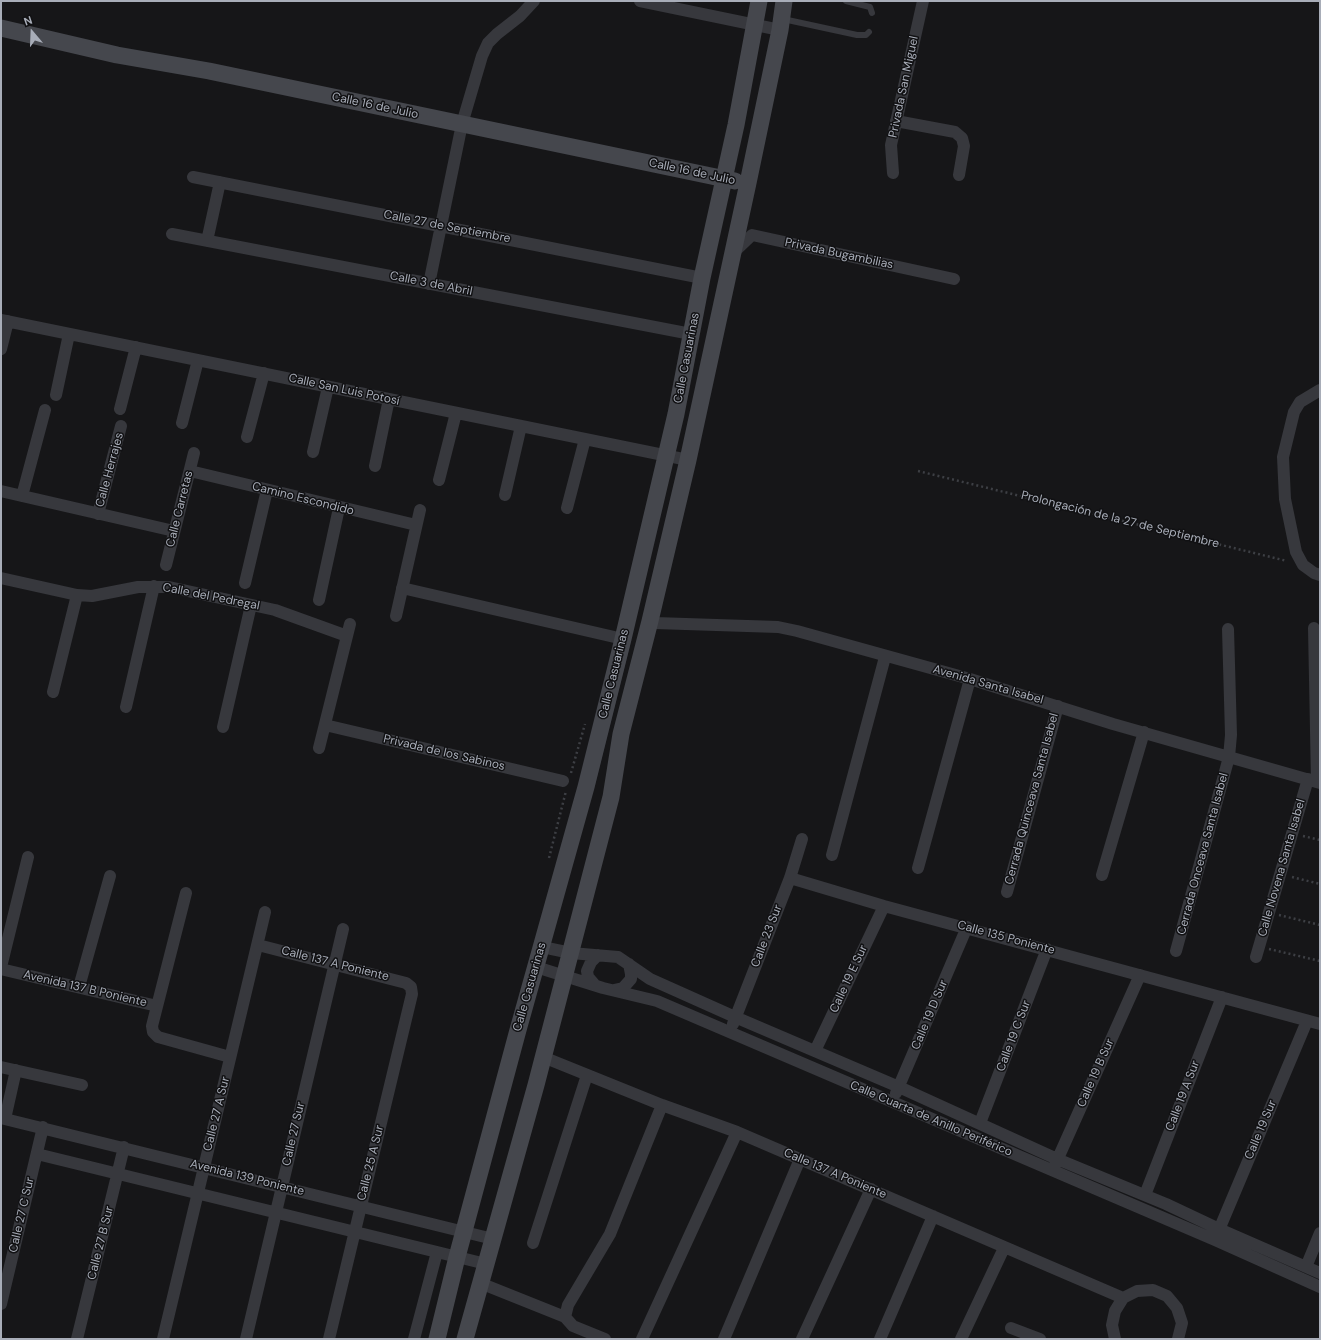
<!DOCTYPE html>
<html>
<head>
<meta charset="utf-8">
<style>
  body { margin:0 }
  #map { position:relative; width:1321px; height:1340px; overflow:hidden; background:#161618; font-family:"DM Sans",sans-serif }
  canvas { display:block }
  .frame { position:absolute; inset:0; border:2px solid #a8adb8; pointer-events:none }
  .north { position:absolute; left:12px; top:12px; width:40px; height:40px; -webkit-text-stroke:3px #111113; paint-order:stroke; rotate:341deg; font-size:11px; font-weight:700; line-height:16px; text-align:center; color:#a8adb8 }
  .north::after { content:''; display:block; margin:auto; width:14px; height:18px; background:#a8adb8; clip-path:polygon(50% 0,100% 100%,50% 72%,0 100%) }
</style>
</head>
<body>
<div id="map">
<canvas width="1321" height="1340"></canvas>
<div class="frame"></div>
<div class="north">N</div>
</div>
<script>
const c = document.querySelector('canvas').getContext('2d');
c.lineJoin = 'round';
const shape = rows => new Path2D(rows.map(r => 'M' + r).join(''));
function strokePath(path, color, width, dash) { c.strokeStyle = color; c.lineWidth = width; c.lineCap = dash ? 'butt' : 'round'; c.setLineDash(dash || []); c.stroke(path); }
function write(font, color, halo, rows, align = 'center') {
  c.font = font + ' "DM Sans",sans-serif'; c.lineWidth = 3; c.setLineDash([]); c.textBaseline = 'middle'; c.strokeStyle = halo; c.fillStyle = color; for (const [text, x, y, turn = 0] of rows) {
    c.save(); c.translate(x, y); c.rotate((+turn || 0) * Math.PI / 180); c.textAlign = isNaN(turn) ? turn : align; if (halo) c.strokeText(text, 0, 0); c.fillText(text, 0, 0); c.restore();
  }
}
const path = shape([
  [918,471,1287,561],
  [571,773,585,724],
  [1303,836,1320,840],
  [549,858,566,791],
  [1292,877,1320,884],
  [1279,915,1320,925],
  [1269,949,1320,961]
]);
const lane = shape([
  [846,1,870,7,872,13],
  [783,19,857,35,866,35,869,32]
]);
const street = shape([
  [640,1,780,30],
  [896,121,955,132,962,138,964,146,959,175],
  [893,173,891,145,923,1],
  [193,177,702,278],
  [172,234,691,334],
  [207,241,220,182],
  [732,254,752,235,954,279],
  [429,284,462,124,482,56,488,43,497,34,520,16,534,1],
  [1,320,688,460],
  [1,349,8,321],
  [1320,390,1300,402,1294,412,1283,457,1285,499,1296,552,1303,565,1314,573,1320,575],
  [56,395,69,334],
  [120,409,136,347],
  [182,423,198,360],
  [247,437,264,373],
  [313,452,328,387],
  [375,466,389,399],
  [190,471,416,525],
  [439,480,456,413],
  [1,491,174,531],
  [505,495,521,426],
  [22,496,45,410],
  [567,508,585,439],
  [98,514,121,426],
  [166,565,194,453],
  [1,578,77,595,92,596,138,587,169,587,275,610,347,636],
  [245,583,267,490],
  [402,588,623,639],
  [319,600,339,508],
  [396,616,420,510],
  [650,621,655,623,778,627,797,631,970,679,1113,724,1320,783],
  [1314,628,1317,782],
  [53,692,77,595],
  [126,707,154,586],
  [325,725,563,781],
  [223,727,251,605],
  [319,748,350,624],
  [832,855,885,657],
  [918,868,970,679],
  [1102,875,1144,732],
  [790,878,884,906,1320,1024],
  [1007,892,1058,706],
  [186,893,152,1026,153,1032,158,1037,230,1057],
  [258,945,406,983,411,987,412,994,329,1339],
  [542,947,571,953,618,957,650,979,735,1017,899,1087,1057,1159,1166,1204,1219,1229,1320,1273],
  [1176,951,1229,757,1231,735,1228,629],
  [1256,957,1308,779],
  [1,967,28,857],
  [536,967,603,988,657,1001,1215,1240,1320,1287],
  [1,969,157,1006],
  [594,984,588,977,587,971,591,962,598,955],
  [79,987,110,876],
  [614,990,623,988,631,979,631,974,629,964],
  [733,1024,790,878,802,839],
  [815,1051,884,906],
  [543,1057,662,1105,737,1132,1123,1298],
  [1,1067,82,1085],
  [896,1093,967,927],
  [1,1118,493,1239],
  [5,1119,16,1070],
  [980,1123,1047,949],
  [37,1154,486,1264],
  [1055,1165,1140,975],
  [1145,1195,1222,997],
  [1216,1237,1307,1021],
  [533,1243,587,1075],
  [1306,1267,1320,1233],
  [480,1283,565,1317,573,1326,605,1339],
  [1,1304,43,1127],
  [565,1317,568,1305,610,1234,662,1105],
  [1011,1328,1040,1339],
  [77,1339,124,1147],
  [163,1339,265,912],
  [246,1339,343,929],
  [414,1339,437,1252],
  [642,1339,737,1132],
  [724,1339,800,1159],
  [802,1339,871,1189],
  [880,1339,933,1216],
  [961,1339,1004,1248],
  [1115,1339,1112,1325,1115,1311,1123,1298,1137,1291,1153,1290,1167,1296,1177,1308,1182,1323,1178,1339]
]);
const secondary = shape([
  [1,28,117,55,209,71,735,181],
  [437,1339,457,1257,518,1030,586,787,623,639,676,414,702,278,736,125,759,1],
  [465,1339,536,1085,611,797,621,734,650,621,688,460,748,183,780,30,784,1]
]);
const streetNames = [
  ["Privada San Miguel",904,87,-78],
  ["Calle 16 de Julio",375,106,12],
  ["Calle 16 de Julio",692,172,12],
  ["Calle 27 de Septiembre",447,227,11],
  ["Privada Bugambilias",839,254,12],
  ["Calle 3 de Abril",431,284,11],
  ["Calle Casuarinas",687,358,-79],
  ["Calle San Luis Potosí",344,390,12],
  ["Calle Herrajes",110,470,-75],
  ["Camino Escondido",303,499,14],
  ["Calle Carretas",180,509,-76],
  ["Prolongación de la 27 de Septiembre",1120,520,14],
  ["Calle del Pedregal",211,597,11],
  ["Calle Casuarinas",614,674,-76],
  ["Avenida Santa Isabel",988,685,16],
  ["Privada de los Sabinos",444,753,13],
  ["Cerrada Quinceava Santa Isabel",1032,799,-75],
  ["Cerrada Onceava Santa Isabel",1203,854,-75],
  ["Calle Novena Santa Isabel",1282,868,-74],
  ["Calle 23 Sur",767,936,-69],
  ["Calle 135 Poniente",1006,938,15],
  ["Calle 137 A Poniente",335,964,14],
  ["Calle 19 E Sur",849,979,-65],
  ["Calle Casuarinas",530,987,-74],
  ["Avenida 137 B Poniente",85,989,13],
  ["Calle 19 D Sur",930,1015,-67],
  ["Calle 19 C Sur",1014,1036,-69],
  ["Calle 19 B Sur",1096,1073,-66],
  ["Calle 19 A Sur",1183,1096,-69],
  ["Calle 27 A Sur",217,1114,-76],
  ["Calle Cuarta de Anillo Periférico",931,1119,23],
  ["Calle 19 Sur",1261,1130,-67],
  ["Calle 27 Sur",294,1134,-77],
  ["Calle 25 A Sur",371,1163,-76],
  ["Calle 137 A Poniente",835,1174,23],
  ["Avenida 139 Poniente",247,1178,14],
  ["Calle 27 C Sur",22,1215,-77],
  ["Calle 27 B Sur",101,1243,-76]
];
strokePath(path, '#3d3f44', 2.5, [2, 3]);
strokePath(lane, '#37383d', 6);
strokePath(street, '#37383d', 12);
strokePath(secondary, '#45474d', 17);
write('12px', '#a8adb8', '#111113', streetNames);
</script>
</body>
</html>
